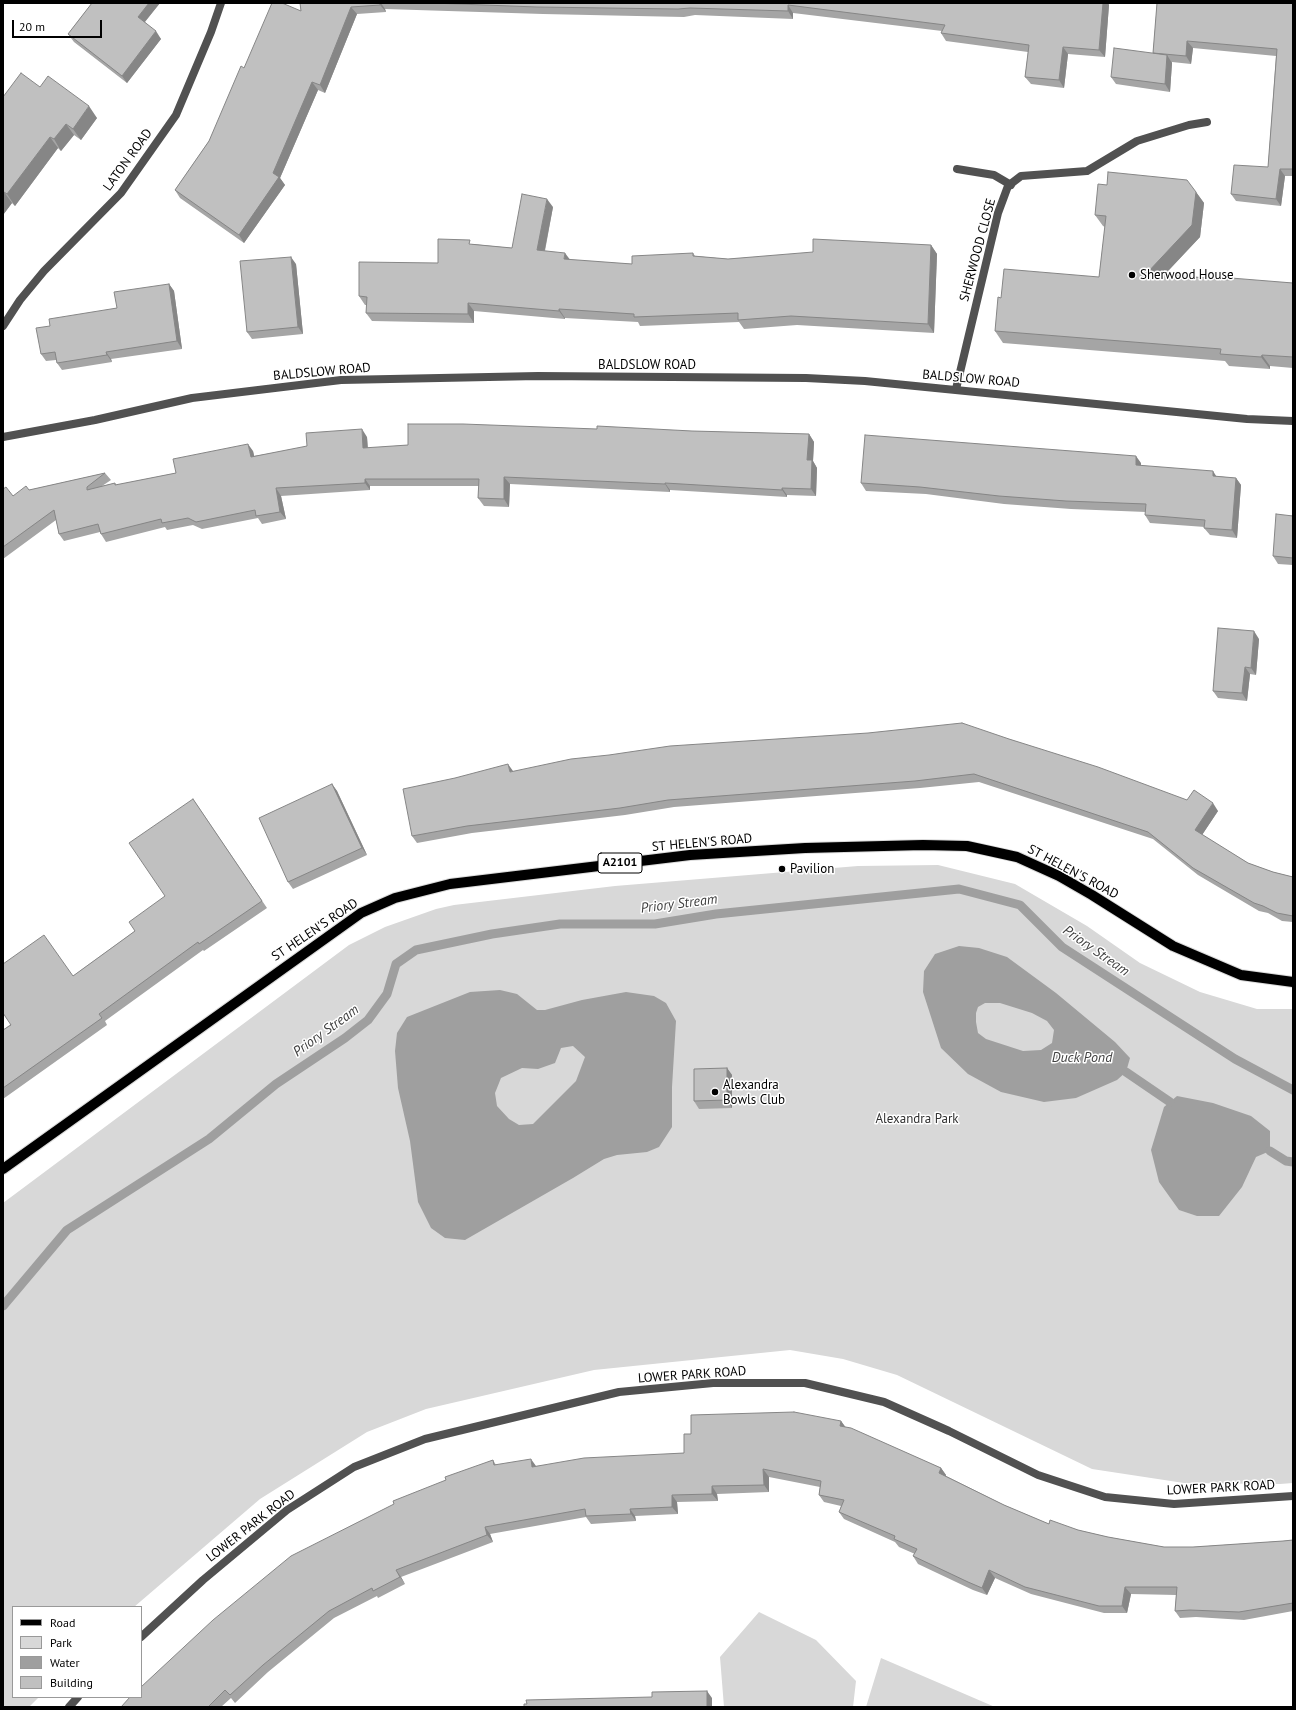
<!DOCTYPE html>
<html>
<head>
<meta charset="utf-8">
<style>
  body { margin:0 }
  #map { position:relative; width:1296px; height:1710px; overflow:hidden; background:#fff; font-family:"PT Sans",sans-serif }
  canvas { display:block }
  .frame { position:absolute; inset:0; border:4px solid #000; pointer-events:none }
  .legend { position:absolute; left:12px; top:1606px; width:130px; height:92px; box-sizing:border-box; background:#fff; border:1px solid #999; margin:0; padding:5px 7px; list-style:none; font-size:12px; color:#000 }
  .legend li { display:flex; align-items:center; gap:8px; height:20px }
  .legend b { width:20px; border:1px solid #999 }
  .scale { position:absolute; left:12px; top:20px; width:90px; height:18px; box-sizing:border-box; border:2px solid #000; border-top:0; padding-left:5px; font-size:12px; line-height:14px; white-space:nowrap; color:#000; -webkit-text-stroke:3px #fff; paint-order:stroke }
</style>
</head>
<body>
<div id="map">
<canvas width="1296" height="1710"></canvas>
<div class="frame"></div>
<ul class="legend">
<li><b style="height:5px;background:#000"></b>Road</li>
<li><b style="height:11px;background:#d8d8d8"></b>Park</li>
<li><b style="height:11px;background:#9f9f9f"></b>Water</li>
<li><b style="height:11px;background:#c0c0c0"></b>Building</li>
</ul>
<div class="scale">20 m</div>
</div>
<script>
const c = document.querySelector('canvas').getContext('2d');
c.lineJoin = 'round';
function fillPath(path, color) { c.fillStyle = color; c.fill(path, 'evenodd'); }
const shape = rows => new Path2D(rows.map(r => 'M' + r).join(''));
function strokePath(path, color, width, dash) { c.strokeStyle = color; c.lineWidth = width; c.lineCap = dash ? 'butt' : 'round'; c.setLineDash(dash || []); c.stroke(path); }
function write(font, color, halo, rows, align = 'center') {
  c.font = font + ' "PT Sans",sans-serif'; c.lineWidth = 3; c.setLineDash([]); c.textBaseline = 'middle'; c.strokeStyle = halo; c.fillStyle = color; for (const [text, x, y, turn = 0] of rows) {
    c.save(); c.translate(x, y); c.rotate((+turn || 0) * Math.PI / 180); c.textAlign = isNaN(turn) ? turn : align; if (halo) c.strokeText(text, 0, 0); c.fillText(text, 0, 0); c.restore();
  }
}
const green = shape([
  [938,865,1015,884,1087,926,1140,963,1200,992,1257,1009,1293,1009,1293,1483,1280,1484,1184,1483,1092,1469,897,1375,843,1359,790,1350,594,1370,426,1409,367,1432,260,1499,134,1607,13,1607,13,1697,39,1697,29,1707,3,1707,3,1203,349,945,385,927,436,909,454,905,615,886,858,866],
  [759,1612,816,1640,856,1681,853,1707,724,1707,720,1657],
  [881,1658,995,1707,866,1707]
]);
const water = shape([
  [959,946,979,948,1007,957,1056,993,1115,1042,1130,1058,1126,1072,1117,1080,1076,1098,1044,1102,1001,1092,968,1074,941,1048,923,992,924,971,935,954],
  [985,1003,1000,1003,1032,1013,1047,1021,1054,1030,1052,1043,1041,1050,1023,1051,986,1039,978,1033,976,1022,976,1013,978,1007],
  [500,990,517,994,537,1010,545,1010,582,1000,626,992,654,996,666,1003,676,1021,672,1087,672,1127,659,1147,647,1152,617,1155,604,1159,573,1178,465,1240,445,1238,431,1228,418,1202,410,1141,398,1088,395,1051,397,1033,407,1017,470,992],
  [573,1046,585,1057,576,1081,533,1124,519,1125,509,1119,497,1106,495,1093,501,1078,522,1068,538,1069,555,1063,561,1048],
  [1177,1096,1213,1103,1251,1116,1270,1131,1270,1151,1256,1157,1242,1187,1219,1216,1197,1216,1179,1210,1159,1182,1151,1150,1164,1107]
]);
const stream = shape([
  [1126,1072,1170,1102],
  [1270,1151,1286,1161,1293,1162],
  [3,1306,67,1230,209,1139,276,1084,345,1038,368,1020,387,994,396,964,416,950,492,934,560,924,655,924,716,914,959,889,1020,905,1062,947,1235,1059,1293,1090]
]);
const lane = shape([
  [957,169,994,175,1011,185]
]);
const street = shape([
  [3,326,20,300,44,271,121,193,176,115,211,32,221,3],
  [956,389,998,213,1008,186,1021,176,1087,171,1137,141,1189,125,1207,122],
  [3,437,95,420,192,398,341,380,538,376,806,378,865,381,1247,419,1293,421],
  [141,1637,203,1580,287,1510,354,1467,425,1439,619,1392,713,1383,805,1383,884,1402,949,1431,1038,1475,1105,1497,1174,1504,1293,1496],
  [69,1707,78,1697]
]);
const primary = shape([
  [3,1169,361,913,395,898,450,884,690,855,805,848,923,845,967,846,1017,857,1059,876,1092,895,1173,946,1241,975,1293,982]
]);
const wall = shape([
  [92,3,160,3,145,22,161,39,127,83,74,42,68,34],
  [300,3,1108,3,1109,5,1105,57,1068,54,1064,88,1031,84,1025,77,1028,52,946,41,941,33,942,31,793,13,793,19,695,15,684,17,543,14,385,9,386,12,357,14,325,93,318,90,280,178,285,185,244,243,180,198,175,190,209,141,244,68,301,11],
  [1157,3,1293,3,1293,176,1285,176,1281,206,1236,201,1231,194,1268,167,1276,56,1193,48,1191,64,1172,62,1172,63,1170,92,1116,84,1111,77,1153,54],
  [40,87,97,118,81,140,74,135,61,151,58,148,15,206,12,203,3,215,3,97],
  [1196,192,1204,203,1200,237,1164,275,1230,280,1293,283,1293,368,1270,366,1270,369,1229,366,1225,361,1003,343,995,331,1001,298,1099,277,1105,227,1103,226,1095,215],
  [553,207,545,251,569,260,632,264,693,253,695,256,728,259,931,245,937,254,934,333,797,325,744,329,739,322,640,326,638,322,565,318,565,319,474,311,474,323,372,321,366,313,367,305,365,305,359,296,438,263,473,244,512,248],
  [296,264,303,334,252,339,247,332],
  [169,284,174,291,182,349,111,359,112,362,62,370,57,363,56,360,46,361,41,354,50,326,117,308],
  [597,429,809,434,814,442,813,461,817,468,816,496,787,495,787,497,670,490,670,492,510,484,509,507,484,506,478,498,479,486,370,486,370,490,281,496,286,519,262,524,258,518,202,529,193,525,167,530,165,527,106,542,101,534,100,532,64,541,59,534,56,520,3,559,3,489,13,496,29,490,105,473,111,480,102,486,115,483,116,485,176,473,253,451,254,456,367,437,368,448,408,445],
  [1141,463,1141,466,1216,476,1236,478,1241,485,1237,538,1210,535,1204,528,1205,527,1150,523,1145,515,1146,512,1071,509,1004,504,926,494,866,491,861,483],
  [1293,516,1293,565,1278,564,1273,556],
  [1259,639,1256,675,1250,674,1247,701,1218,698,1213,691],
  [1009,739,1218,811,1202,835,1248,863,1273,872,1293,877,1293,922,1282,921,1268,913,1259,911,1198,875,1153,839,979,782,920,788,674,807,625,815,472,833,417,843,412,836,455,778,513,772],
  [332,784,337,791,367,855,293,889,288,882],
  [193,799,267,908,204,951,203,950,105,1021,107,1025,3,1099,3,1030,73,976,135,931,165,896],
  [727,1068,732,1075,732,1108,699,1109,694,1101],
  [841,1421,845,1427,941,1468,946,1475,946,1476,1004,1505,1049,1524,1078,1530,1108,1537,1164,1547,1193,1547,1283,1541,1293,1540,1293,1611,1244,1620,1196,1617,1180,1618,1175,1611,1176,1595,1131,1594,1127,1613,1104,1613,1031,1594,995,1578,987,1595,973,1590,918,1564,913,1556,915,1554,899,1547,895,1542,844,1519,839,1512,841,1506,824,1502,819,1495,820,1487,769,1477,769,1492,717,1494,718,1501,677,1502,678,1514,635,1516,636,1521,591,1524,586,1517,490,1534,493,1542,401,1577,405,1584,378,1598,377,1596,334,1618,268,1672,235,1703,231,1698,221,1707,121,1707,446,1480,493,1460,496,1465,536,1466,684,1453,691,1434]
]);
const shadedWall = shape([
  [149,3,160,3,143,24,138,17],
  [380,3,381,3,385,9,386,12,380,5],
  [1103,3,1108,3,1109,5,1105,57,1099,50],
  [788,5,793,13,793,19,788,11],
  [351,7,357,14,325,93,320,85],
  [156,31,161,39,127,83,122,76],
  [1187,41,1193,48,1191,64,1186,56],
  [1063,47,1068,54,1064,88,1059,80],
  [1167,55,1172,63,1170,92,1165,84],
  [312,82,318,90,280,178,285,185,244,243,239,235,273,173],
  [89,106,97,118,81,140,73,129],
  [66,124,74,135,61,151,54,139],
  [50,137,58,148,15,206,7,194],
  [1280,169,1285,176,1281,206,1276,199],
  [4,192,12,203,3,215,3,193],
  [1196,192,1204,203,1200,237,1155,285,1147,273],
  [547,199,553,207,543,259,537,250],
  [931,245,937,254,934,333,928,324],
  [565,253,571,261,564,259],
  [291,257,296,264,303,334,298,327],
  [169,284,174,291,182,349,177,341],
  [468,303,474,311,474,323,468,314],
  [559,309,565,318,565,319,559,311],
  [106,352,111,359,112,362,107,355],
  [1262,355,1270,366,1270,369,1261,357],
  [362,429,367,437,368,455,363,448],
  [809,434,814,442,813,461,817,468,816,496,811,489,807,460],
  [248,444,253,451,256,464,251,457],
  [1136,456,1141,463,1141,473,1136,465],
  [1213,471,1218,479,1213,476],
  [504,477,510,484,509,507,504,499],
  [1236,478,1241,485,1237,538,1232,530],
  [365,479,370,486,370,490,365,483],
  [665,483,670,490,670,492,665,484],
  [276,488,281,496,286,519,280,512],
  [782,488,787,495,787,497,782,490],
  [1254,631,1259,639,1256,675,1251,668],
  [1245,667,1250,674,1247,701,1242,693],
  [508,764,513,771,510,772],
  [332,784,337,791,367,855,362,848],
  [1213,803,1218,811,1200,838,1195,830],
  [727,1068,732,1075,732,1108,727,1100],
  [841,1421,847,1429,840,1426],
  [531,1459,536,1466,532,1467],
  [941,1468,946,1475,944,1480,939,1473],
  [763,1469,769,1477,769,1492,764,1485],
  [712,1486,717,1494,718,1501,712,1494],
  [672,1495,677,1502,678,1514,672,1507],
  [630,1509,635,1516,636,1521,631,1514],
  [485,1527,490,1534,493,1542,487,1535],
  [396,1570,401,1577,405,1584,400,1577],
  [989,1570,995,1578,987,1595,982,1588],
  [1125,1587,1131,1594,1127,1613,1122,1606],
  [707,1691,712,1698,712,1707,707,1707]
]);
const building = shape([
  [92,3,149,3,138,17,156,31,122,76,68,34,92,3],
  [272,3,282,3,301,11,300,3,380,3,380,5,351,7,320,85,312,82,273,173,279,177,239,235,175,190,209,141,241,66,244,68,272,3],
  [432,3,1103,3,1099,50,1063,47,1059,80,1025,77,1029,45,941,33,945,25,788,5,788,11,690,8,678,9,537,7,432,3],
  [1157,3,1293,3,1293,169,1280,169,1276,199,1231,194,1234,165,1268,167,1277,49,1187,41,1186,56,1153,53,1157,3],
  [1114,48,1167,55,1165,84,1111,77,1114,48],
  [21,73,40,87,48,76,89,106,73,129,66,124,54,139,50,137,7,194,4,192,3,193,3,97,21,73],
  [1108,172,1187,180,1196,192,1192,225,1147,273,1230,280,1231,278,1293,283,1293,357,1262,355,1261,357,1220,354,1221,349,995,331,998,297,1001,298,1004,269,1099,277,1106,216,1095,215,1098,184,1107,185,1108,172],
  [522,194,547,199,537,250,565,253,564,259,632,264,632,256,693,253,693,256,728,259,813,252,813,239,931,245,928,324,791,316,738,320,738,313,634,317,634,314,559,309,559,311,468,303,468,314,366,313,367,297,359,296,359,262,438,263,438,239,470,240,469,244,512,248,522,194],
  [291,257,298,327,247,332,240,261,291,257],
  [169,284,177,341,106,352,107,355,57,363,55,352,41,354,36,328,50,326,49,319,117,308,114,292,169,284],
  [408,424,463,424,597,429,597,426,692,431,809,434,807,460,812,460,811,489,782,488,782,490,665,483,665,484,504,477,504,499,478,498,479,479,365,479,365,483,276,488,280,512,256,516,255,510,196,522,188,518,162,523,161,519,101,534,98,524,59,534,54,510,3,547,3,489,6,487,13,496,26,486,29,490,105,473,87,487,87,490,115,483,115,485,176,473,173,459,248,444,251,457,307,446,306,433,362,429,363,448,408,445,408,424],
  [865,435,1136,456,1136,465,1213,471,1213,476,1236,478,1232,530,1204,528,1205,520,1145,515,1146,504,1066,501,999,496,920,487,861,483,865,435],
  [1276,514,1293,516,1293,558,1273,556,1276,514],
  [1218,628,1254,631,1251,668,1245,667,1242,693,1213,691,1218,628],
  [962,723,1009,739,1098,767,1187,800,1194,790,1213,803,1195,830,1248,863,1273,872,1293,877,1293,916,1277,913,1263,906,1254,903,1193,868,1148,832,974,774,915,781,668,800,620,808,467,826,412,836,403,789,455,778,508,764,510,772,571,759,609,755,670,746,868,733,962,723],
  [332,784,362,848,288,882,259,818,332,784],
  [193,799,262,901,199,944,198,942,99,1014,102,1018,3,1088,3,1030,11,1025,3,1013,3,964,44,935,73,976,135,931,129,922,165,896,129,843,193,799],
  [727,1068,727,1100,694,1101,694,1069,727,1068],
  [794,1412,841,1421,840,1426,851,1428,941,1468,939,1473,1004,1505,1049,1524,1050,1520,1078,1530,1108,1537,1164,1547,1193,1547,1283,1541,1293,1540,1293,1603,1239,1612,1190,1610,1175,1611,1177,1587,1125,1587,1122,1606,1099,1606,1025,1587,989,1570,982,1588,968,1582,913,1556,917,1549,894,1539,895,1536,839,1512,844,1500,819,1495,821,1481,763,1469,764,1485,712,1486,712,1494,672,1495,672,1507,630,1509,631,1514,586,1516,585,1509,485,1527,487,1535,396,1570,400,1577,373,1591,372,1588,329,1611,263,1665,230,1695,225,1690,208,1707,121,1707,130,1697,141,1697,141,1687,213,1620,291,1556,394,1504,393,1501,446,1480,445,1477,493,1460,494,1465,531,1459,532,1467,584,1458,684,1453,684,1434,691,1434,691,1415,794,1412],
  [707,1691,707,1707,524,1707,524,1704,527,1704,526,1700,652,1697,652,1692,707,1691]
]);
const markers = [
  [1132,275,4,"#000"],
  [782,869,4,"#000"],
  [715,1092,4,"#000"]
];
const shields = [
  [620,863,44]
];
const shieldNames = [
  ["A2101",620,863]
];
const streetNames = [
  ["LATON ROAD",128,160,-54],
  ["SHERWOOD CLOSE",978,250,-75],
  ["BALDSLOW ROAD",647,365],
  ["BALDSLOW ROAD",322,372,-5],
  ["BALDSLOW ROAD",971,379,5],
  ["ST HELEN'S ROAD",702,843,-5],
  ["ST HELEN'S ROAD",1073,872,28],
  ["ST HELEN'S ROAD",315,930,-34],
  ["LOWER PARK ROAD",692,1375,-4],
  ["LOWER PARK ROAD",1221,1488,-3],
  ["LOWER PARK ROAD",251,1526,-38]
];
const poiNames = [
  ["Sherwood House",1140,275],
  ["Pavilion",790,869],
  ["Alexandra",723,1085],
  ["Bowls Club",723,1100]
];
const parkNames = [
  ["Alexandra Park",917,1119]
];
const waterNames = [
  ["Priory Stream",679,904,-7],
  ["Priory Stream",1096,951,35],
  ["Priory Stream",326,1031,-36],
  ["Duck Pond",1082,1058]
];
fillPath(green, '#d8d8d8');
fillPath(water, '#9f9f9f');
strokePath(stream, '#9f9f9f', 9);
strokePath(primary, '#dbdbdb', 12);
strokePath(lane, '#515151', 8);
strokePath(street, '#515151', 8);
strokePath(primary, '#000', 10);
fillPath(wall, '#a5a5a5');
fillPath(shadedWall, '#868686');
fillPath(building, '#c0c0c0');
strokePath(building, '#868686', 1);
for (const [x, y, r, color] of markers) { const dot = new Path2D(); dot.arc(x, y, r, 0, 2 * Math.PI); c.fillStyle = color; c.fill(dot); strokePath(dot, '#fff', 1.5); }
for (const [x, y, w] of shields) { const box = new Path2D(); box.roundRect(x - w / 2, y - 10, w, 20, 3); c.fillStyle = '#fff'; c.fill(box); strokePath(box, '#000', 1); }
write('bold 12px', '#000', null, shieldNames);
write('13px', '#000', '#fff', streetNames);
write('13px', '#000', '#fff', poiNames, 'left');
write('13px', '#2f2f2f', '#fff', parkNames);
write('italic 14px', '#404040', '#fff', waterNames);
</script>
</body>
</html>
